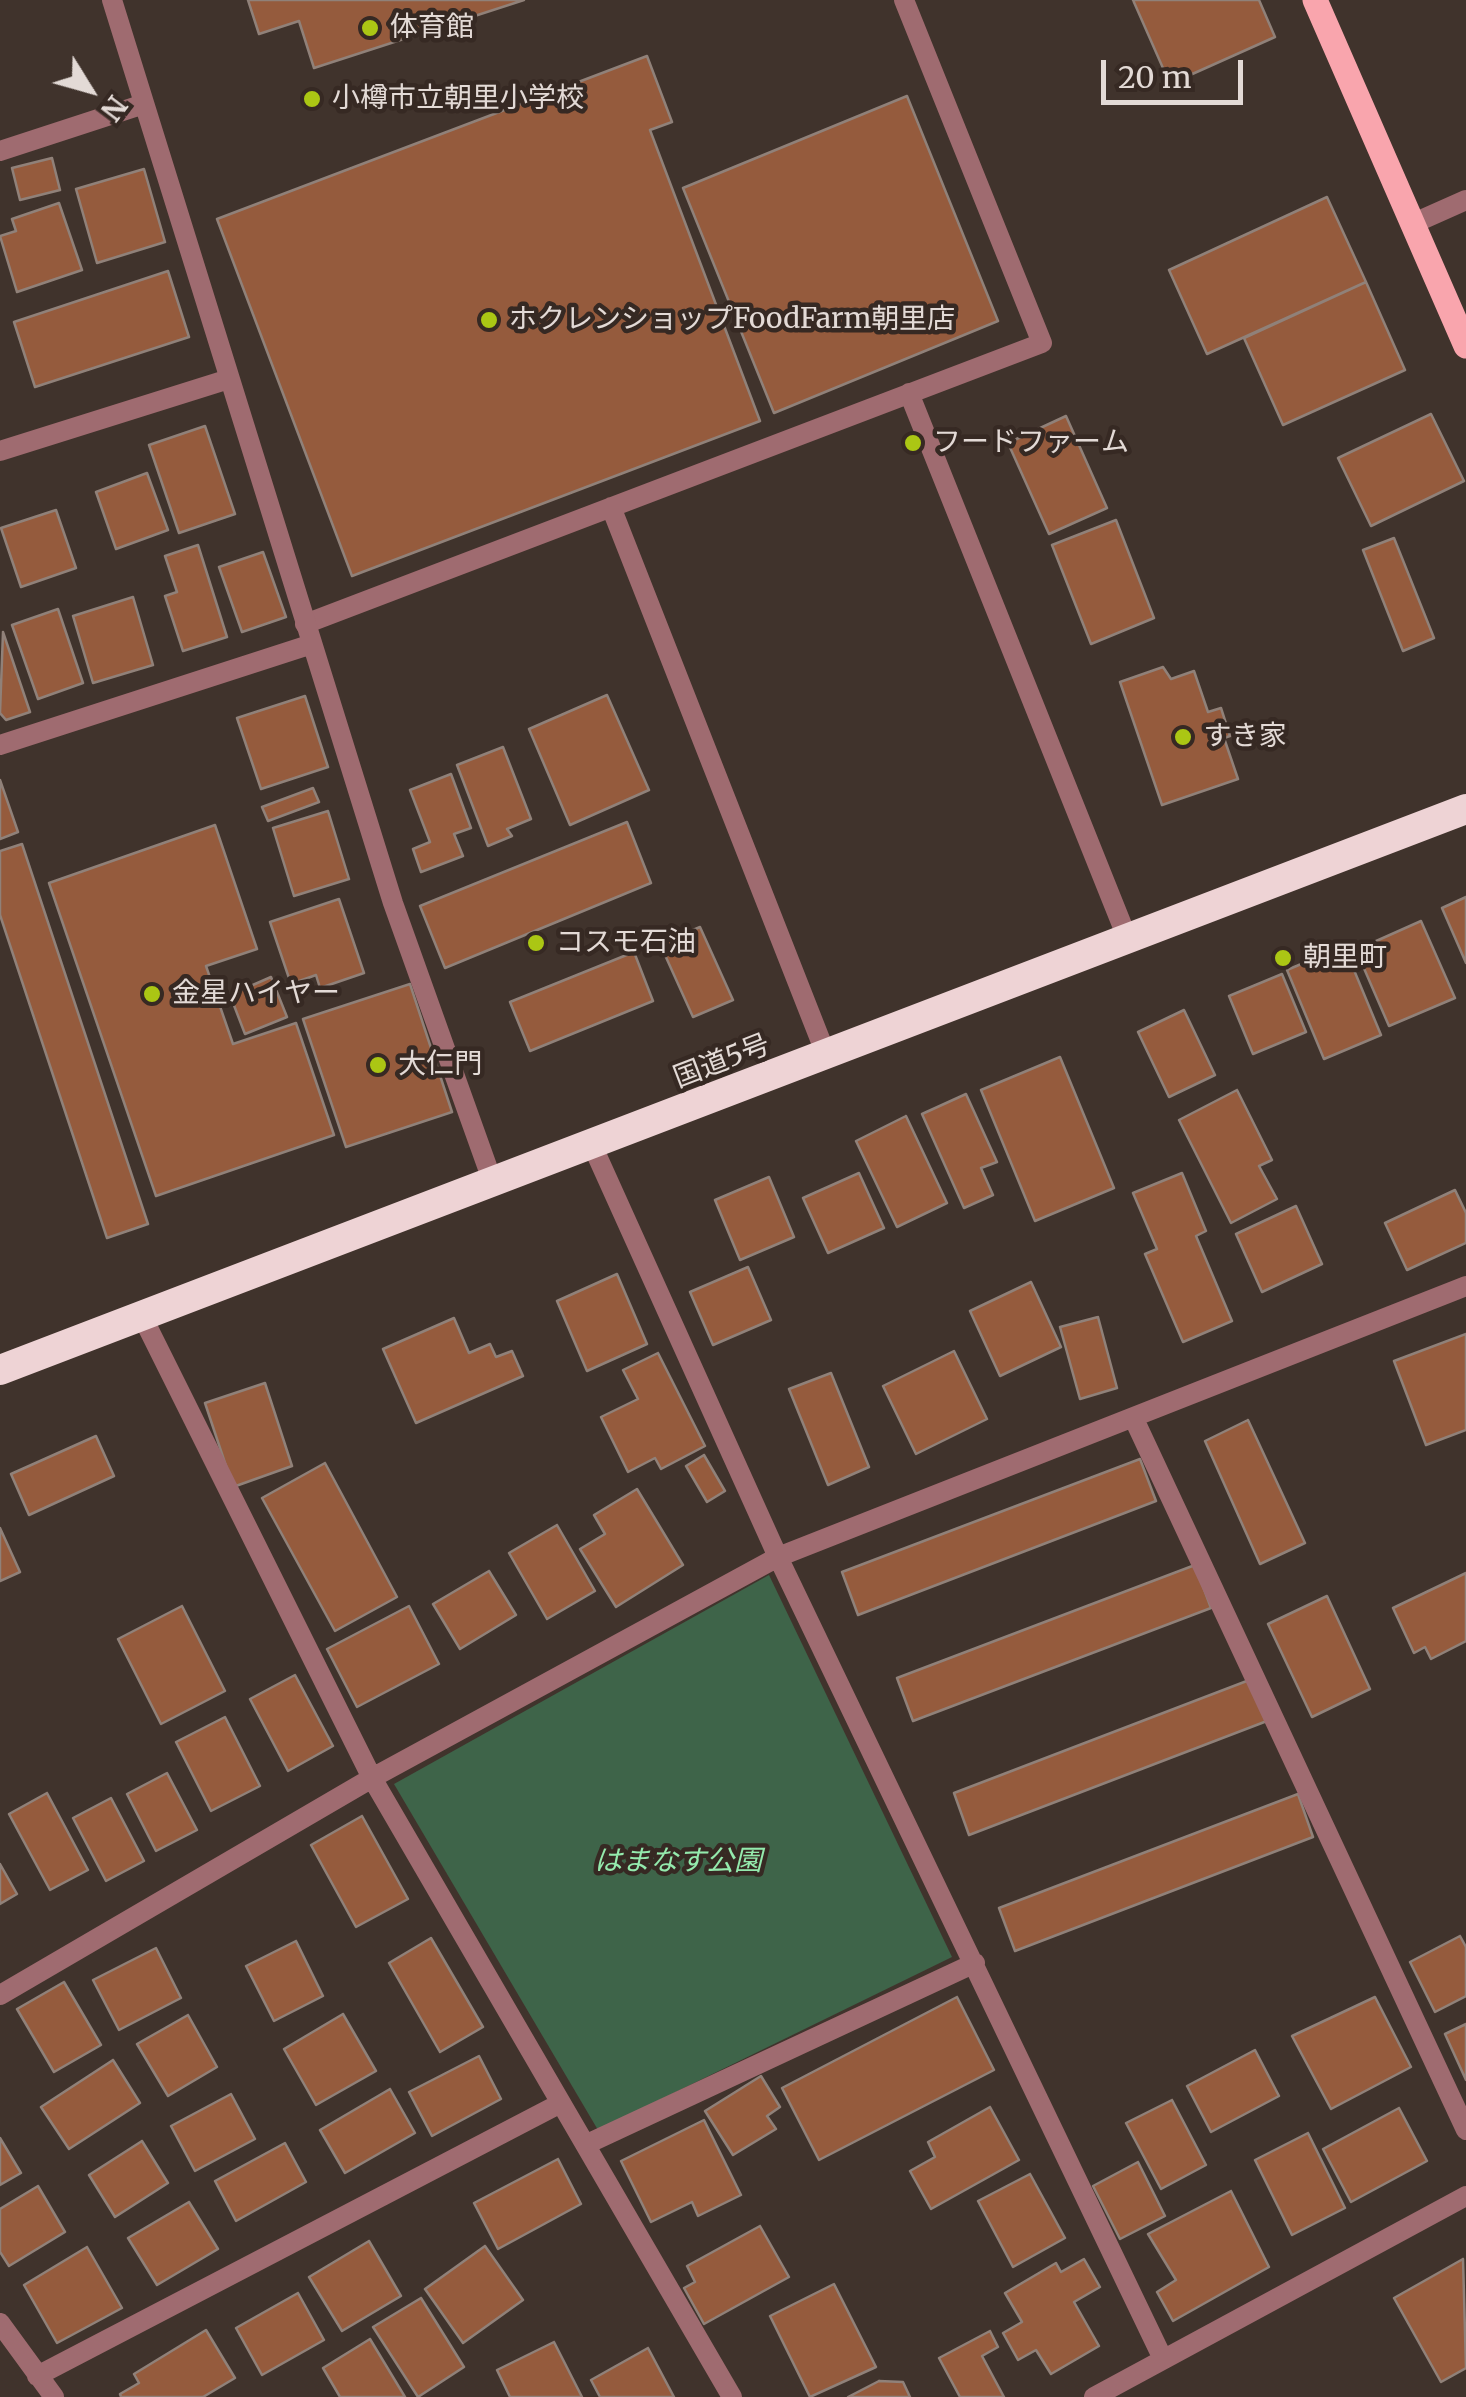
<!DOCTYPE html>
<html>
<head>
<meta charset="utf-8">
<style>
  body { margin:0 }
  #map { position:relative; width:1466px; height:2397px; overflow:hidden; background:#40332c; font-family:Merriweather,serif }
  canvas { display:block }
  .north { position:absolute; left:40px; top:40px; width:100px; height:100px; -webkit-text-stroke:8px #362923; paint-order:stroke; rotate:127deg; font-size:28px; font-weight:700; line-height:40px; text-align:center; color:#e3dad6 }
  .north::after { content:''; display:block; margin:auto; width:35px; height:45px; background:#e3dad6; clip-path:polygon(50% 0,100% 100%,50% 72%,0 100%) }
  .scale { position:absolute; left:1101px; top:60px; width:142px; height:45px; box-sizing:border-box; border:5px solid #e3dad6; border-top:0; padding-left:12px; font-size:30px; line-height:35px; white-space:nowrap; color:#e3dad6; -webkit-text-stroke:8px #362923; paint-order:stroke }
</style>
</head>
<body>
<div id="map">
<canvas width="1466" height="2397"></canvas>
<div class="north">N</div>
<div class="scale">20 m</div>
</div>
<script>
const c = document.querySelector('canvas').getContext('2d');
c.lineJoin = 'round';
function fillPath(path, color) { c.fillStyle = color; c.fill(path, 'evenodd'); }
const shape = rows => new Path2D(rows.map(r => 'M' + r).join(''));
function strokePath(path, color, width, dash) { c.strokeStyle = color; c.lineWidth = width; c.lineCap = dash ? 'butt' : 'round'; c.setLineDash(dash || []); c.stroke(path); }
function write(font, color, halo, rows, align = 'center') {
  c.font = font + ' Merriweather,"Noto Sans JP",serif'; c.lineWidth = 9; c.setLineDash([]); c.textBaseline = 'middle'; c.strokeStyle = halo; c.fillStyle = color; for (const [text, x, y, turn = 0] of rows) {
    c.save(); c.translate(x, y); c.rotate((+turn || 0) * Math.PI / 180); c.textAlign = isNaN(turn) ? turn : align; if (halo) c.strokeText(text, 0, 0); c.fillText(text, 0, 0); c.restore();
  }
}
const green = shape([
  [769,1575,952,1957,598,2130,394,1784]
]);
const building = shape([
  [248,0,524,0,314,68,299,21,259,34,248,0],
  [1133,0,1259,0,1275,37,1170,84,1133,0],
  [647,56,672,122,650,130,760,421,352,576,217,219,647,56],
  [907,96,998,321,774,413,683,188,907,96],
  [52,158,60,190,20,200,12,168,52,158],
  [144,169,165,242,97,263,76,189,144,169],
  [1327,197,1366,282,1207,354,1169,270,1327,197],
  [59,203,82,270,17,292,0,236,16,231,12,219,59,203],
  [168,271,189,337,35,387,14,322,168,271],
  [1366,282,1405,370,1283,425,1244,338,1366,282],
  [1431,414,1464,481,1371,526,1338,458,1431,414],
  [1066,416,1107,508,1049,534,1008,443,1066,416],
  [205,426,235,514,179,533,149,445,205,426],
  [147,473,168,530,116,549,96,492,147,473],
  [56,510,76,568,21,587,1,528,56,510],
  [1116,520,1154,618,1091,644,1052,545,1116,520],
  [1394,538,1434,638,1403,651,1363,550,1394,538],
  [198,545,227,637,183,651,165,596,177,592,165,556,198,545],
  [263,552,286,617,242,632,219,567,263,552],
  [133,597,153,665,93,683,73,616,133,597],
  [58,609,83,683,38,699,12,625,58,609],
  [3,632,30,712,6,720,0,713,3,632],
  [1163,667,1171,679,1194,671,1208,712,1221,708,1230,736,1224,738,1238,779,1162,805,1120,682,1163,667],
  [607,695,649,790,570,825,529,729,607,695],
  [305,696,328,767,261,789,237,718,305,696],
  [503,747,531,819,507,829,512,836,488,846,457,765,503,747],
  [451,774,471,828,454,834,463,856,421,872,413,849,430,842,410,790,451,774],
  [0,780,18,832,0,839,0,780],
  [313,788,319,802,268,821,262,807,313,788],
  [328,811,349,879,294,896,273,828,328,811],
  [627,822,651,883,445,968,420,906,627,822],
  [215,825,257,949,206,966,233,1044,296,1023,334,1135,156,1196,49,883,215,825],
  [22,844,148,1224,107,1238,0,915,0,851,22,844],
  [1466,897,1466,963,1442,908,1466,897],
  [339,899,364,973,320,988,316,975,291,984,270,922,339,899],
  [1421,921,1455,998,1389,1026,1356,950,1421,921],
  [700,927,733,1000,693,1017,660,944,700,927],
  [1344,946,1381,1035,1324,1059,1287,970,1344,946],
  [634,952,653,1001,530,1051,510,1002,634,952],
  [1282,974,1306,1032,1253,1054,1229,996,1282,974],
  [271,977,287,1017,245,1034,230,995,271,977],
  [410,984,452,1112,346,1147,303,1019,410,984],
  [1184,1010,1215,1075,1169,1097,1138,1032,1184,1010],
  [1060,1057,1114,1188,1035,1221,981,1090,1060,1057],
  [1237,1090,1272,1160,1259,1166,1277,1199,1231,1223,1179,1120,1237,1090],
  [966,1094,997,1162,981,1168,993,1195,964,1208,922,1114,966,1094],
  [906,1116,947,1203,897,1227,856,1141,906,1116],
  [859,1173,884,1228,828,1253,803,1198,859,1173],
  [1182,1173,1206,1231,1196,1236,1232,1321,1183,1342,1145,1254,1157,1249,1133,1193,1182,1173],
  [769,1177,794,1237,740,1260,715,1200,769,1177],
  [1455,1190,1466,1213,1466,1243,1407,1270,1385,1223,1455,1190],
  [1296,1206,1322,1264,1262,1292,1236,1234,1296,1206],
  [748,1267,771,1320,713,1345,690,1292,748,1267],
  [617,1274,647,1344,587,1371,557,1301,617,1274],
  [1031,1282,1061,1347,1000,1376,970,1311,1031,1282],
  [1098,1317,1117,1388,1080,1399,1060,1327,1098,1317],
  [454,1318,469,1353,490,1344,496,1357,512,1351,523,1376,416,1423,383,1349,454,1318],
  [1466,1334,1466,1430,1426,1445,1394,1361,1466,1334],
  [954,1351,987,1419,916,1454,883,1386,954,1351],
  [658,1353,705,1446,661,1469,655,1458,628,1472,601,1417,638,1399,623,1370,658,1353],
  [831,1373,869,1467,828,1485,789,1389,831,1373],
  [265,1383,292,1466,233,1487,205,1403,265,1383],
  [1248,1420,1305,1543,1260,1564,1205,1441,1248,1420],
  [96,1436,114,1476,29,1515,11,1474,96,1436],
  [704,1455,725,1491,707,1502,686,1466,704,1455],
  [1140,1459,1156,1501,858,1615,842,1572,1140,1459],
  [325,1463,397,1597,335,1631,262,1498,325,1463],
  [637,1489,683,1565,616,1607,580,1549,605,1534,594,1515,637,1489],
  [557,1525,595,1591,547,1619,509,1553,557,1525],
  [0,1528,20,1572,0,1581,0,1528],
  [1195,1565,1211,1608,913,1721,897,1678,1195,1565],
  [489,1571,516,1615,460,1649,433,1604,489,1571],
  [1466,1573,1466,1641,1431,1659,1425,1647,1414,1653,1393,1608,1466,1573],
  [1327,1596,1370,1689,1312,1717,1268,1624,1327,1596],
  [182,1606,225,1691,161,1724,118,1639,182,1606],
  [409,1606,439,1664,357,1707,327,1649,409,1606],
  [295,1675,333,1746,288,1771,250,1699,295,1675],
  [1252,1679,1267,1721,969,1835,954,1793,1252,1679],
  [225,1717,260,1786,211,1811,176,1742,225,1717],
  [167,1773,197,1830,156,1851,127,1794,167,1773],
  [47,1793,88,1870,50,1890,9,1814,47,1793],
  [1298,1794,1313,1837,1015,1951,999,1908,1298,1794],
  [111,1798,144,1861,106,1881,73,1818,111,1798],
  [362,1816,408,1899,356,1927,311,1845,362,1816],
  [0,1864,17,1894,0,1904,0,1864],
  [1460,1936,1466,1947,1466,1996,1435,2012,1410,1962,1460,1936],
  [431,1938,483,2027,440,2052,389,1963,431,1938],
  [296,1941,323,1996,274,2021,246,1966,296,1941],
  [156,1948,181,1998,119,2030,93,1980,156,1948],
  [64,1982,101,2045,54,2072,17,2009,64,1982],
  [957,1997,994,2070,819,2160,782,2088,957,1997],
  [1375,1997,1411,2067,1331,2109,1292,2036,1375,1997],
  [343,2014,376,2071,316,2105,284,2049,343,2014],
  [188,2015,217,2067,168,2096,137,2044,188,2015],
  [1466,2024,1466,2080,1445,2034,1466,2024],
  [1255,2050,1279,2096,1211,2132,1187,2086,1255,2050],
  [479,2056,501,2099,432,2136,409,2092,479,2056],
  [113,2060,140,2103,69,2149,41,2107,113,2060],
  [761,2076,780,2107,767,2116,776,2129,733,2155,705,2111,761,2076],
  [390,2089,415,2133,345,2173,320,2130,390,2089],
  [231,2094,255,2139,195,2171,171,2126,231,2094],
  [1172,2100,1206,2165,1161,2189,1126,2123,1172,2100],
  [990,2107,1019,2160,931,2209,910,2171,935,2157,928,2142,990,2107],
  [1399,2108,1427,2161,1351,2202,1323,2149,1399,2108],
  [704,2120,741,2195,698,2216,692,2202,651,2222,621,2161,704,2120],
  [1308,2133,1345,2208,1292,2235,1255,2160,1308,2133],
  [0,2138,21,2173,0,2185,0,2138],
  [142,2141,168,2183,115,2217,89,2175,142,2141],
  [285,2143,306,2182,236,2221,215,2181,285,2143],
  [558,2159,581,2204,498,2249,474,2203,558,2159],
  [1138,2162,1165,2216,1120,2239,1093,2186,1138,2162],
  [1030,2174,1065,2238,1013,2267,978,2201,1030,2174],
  [38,2186,65,2232,9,2266,0,2252,0,2209,38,2186],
  [1231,2191,1269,2267,1173,2321,1157,2292,1176,2280,1148,2234,1231,2191],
  [189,2202,218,2249,157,2285,128,2238,189,2202],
  [760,2226,789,2277,704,2324,684,2288,695,2282,687,2266,760,2226],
  [369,2241,401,2296,342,2331,309,2277,369,2241],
  [485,2246,523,2300,463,2343,425,2289,485,2246],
  [87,2247,122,2308,57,2343,24,2285,87,2247],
  [1084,2259,1100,2287,1074,2302,1099,2346,1051,2374,1036,2350,1018,2360,1003,2333,1022,2322,1005,2293,1056,2263,1061,2272,1084,2259],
  [1463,2259,1466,2368,1441,2382,1394,2298,1463,2259],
  [834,2284,876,2367,810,2397,770,2316,834,2284],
  [298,2293,324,2340,262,2375,236,2328,298,2293],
  [421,2298,464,2367,418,2397,373,2327,421,2298],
  [206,2330,235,2378,203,2397,121,2397,120,2394,139,2383,134,2374,206,2330],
  [990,2331,998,2347,982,2356,1004,2397,960,2397,939,2358,990,2331],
  [370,2339,405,2397,340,2397,323,2368,370,2339],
  [554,2342,582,2397,510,2397,497,2370,554,2342],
  [648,2348,674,2397,600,2397,591,2380,648,2348],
  [879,2381,903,2382,910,2397,848,2397,879,2381]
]);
const lane = shape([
  [909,393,1128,940],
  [611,507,827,1057],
  [305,624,1042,343,904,0]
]);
const street = shape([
  [112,0,393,903,492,1180],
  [0,151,144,104],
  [1412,224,1466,200],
  [0,451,229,379],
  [0,745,312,644],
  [593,1147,778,1557,1163,2359],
  [141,1314,372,1778,732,2397],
  [1134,1419,1466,2130],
  [0,1995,372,1778,778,1557,1466,1286],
  [587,2144,975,1963],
  [0,2323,54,2397],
  [37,2376,561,2103],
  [1094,2397,1466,2196]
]);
const primary = shape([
  [1315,0,1466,346]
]);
const highway = shape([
  [0,1370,1466,809]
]);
const markers = [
  [370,28,10,"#abc614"],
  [312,99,10,"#abc614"],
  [489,320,10,"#abc614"],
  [913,443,10,"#abc614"],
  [1183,737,10,"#abc614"],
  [536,943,10,"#abc614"],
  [1283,958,10,"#abc614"],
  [152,994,10,"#abc614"],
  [378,1065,10,"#abc614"]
];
const poiNames = [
  ["体育館",390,28],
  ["小樽市立朝里小学校",332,99],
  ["ホクレンショップFoodFarm朝里店",509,320],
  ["フードファーム",933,443],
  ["すき家",1203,737],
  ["コスモ石油",556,943],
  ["朝里町",1303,958],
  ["金星ハイヤー",172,994],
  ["大仁門",398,1065]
];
const streetNames = [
  ["国道5号",722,1062,-21]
];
const parkNames = [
  ["はまなす公園",678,1862]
];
fillPath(green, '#3e6449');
fillPath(building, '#955b3d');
strokePath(building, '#908179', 2.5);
strokePath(lane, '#9f6b70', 20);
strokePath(street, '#9f6b70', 20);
strokePath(primary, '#f9a5ad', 25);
strokePath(highway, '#eed3d5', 30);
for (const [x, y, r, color] of markers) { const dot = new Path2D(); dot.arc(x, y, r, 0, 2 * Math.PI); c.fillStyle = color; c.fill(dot); strokePath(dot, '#362923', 4); }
write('28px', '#e3dad6', '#362923', poiNames, 'left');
write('28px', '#e3dad6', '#362923', streetNames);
write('italic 28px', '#94eaad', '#362923', parkNames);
</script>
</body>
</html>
